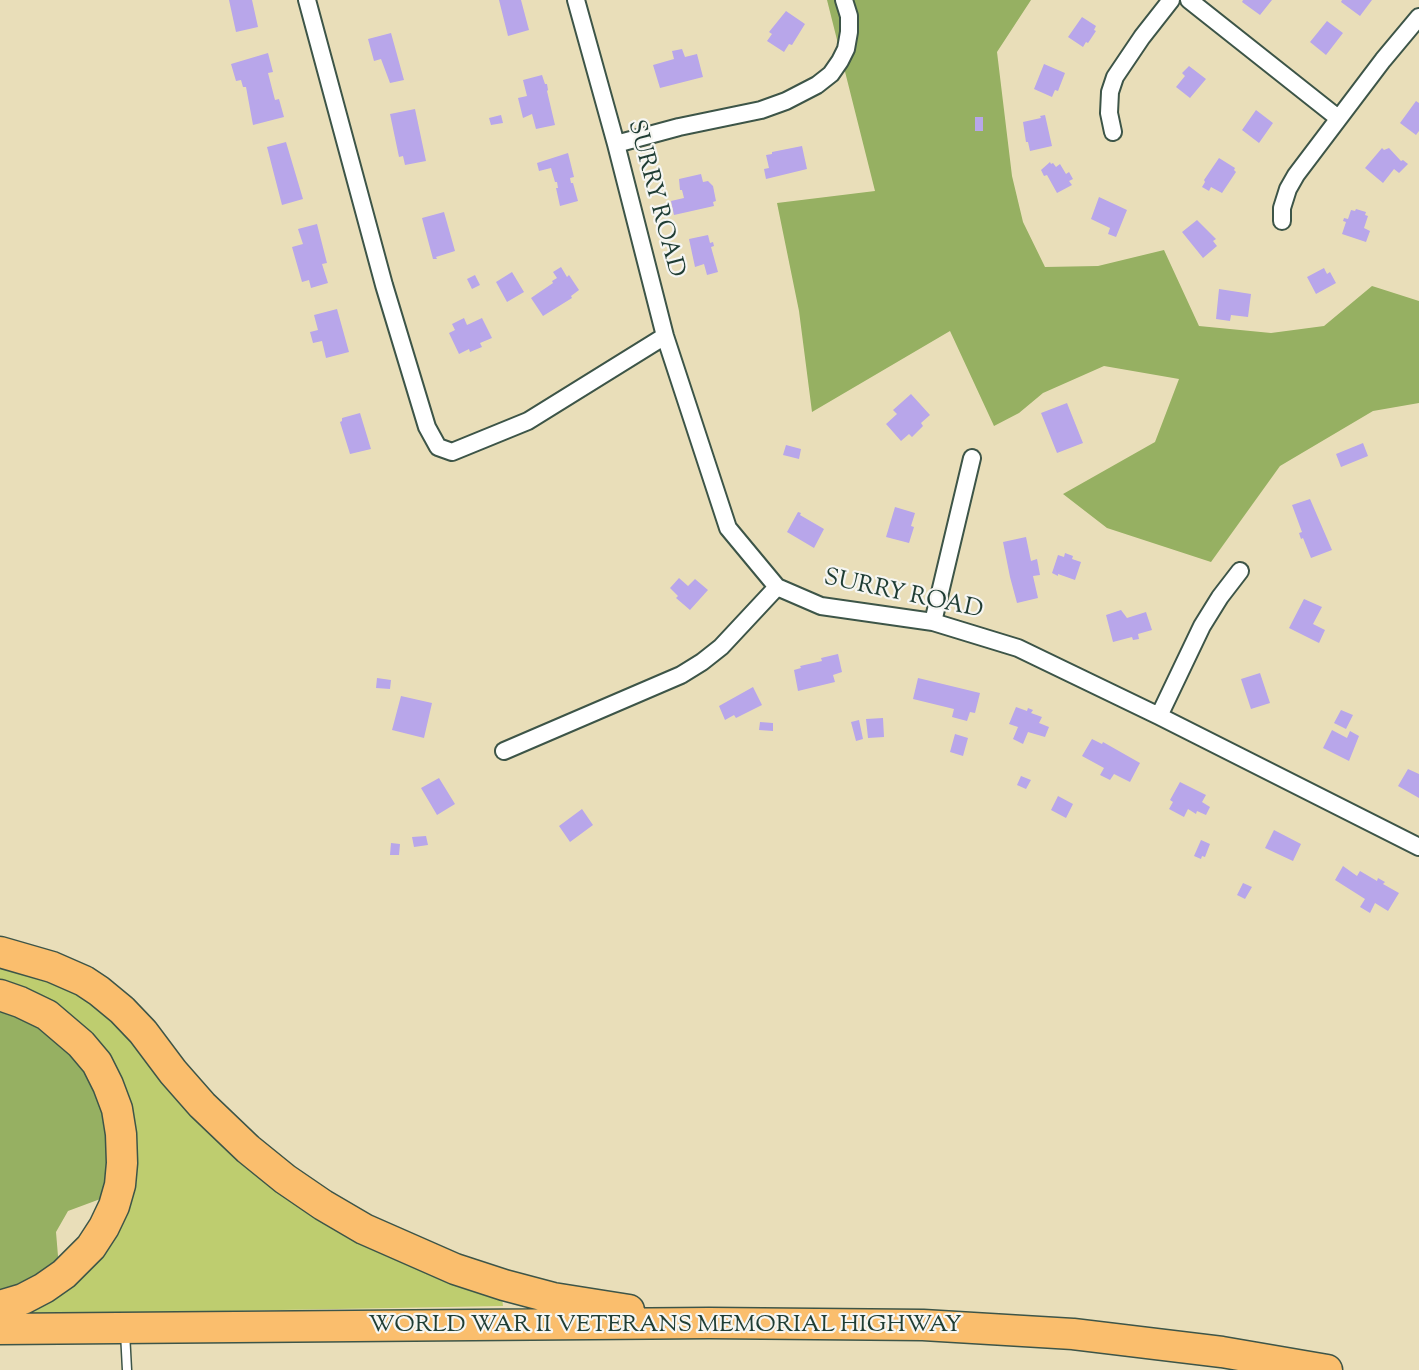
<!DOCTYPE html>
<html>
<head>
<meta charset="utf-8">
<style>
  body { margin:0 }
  canvas { display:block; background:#e9deb9 }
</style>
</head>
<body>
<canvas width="1419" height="1370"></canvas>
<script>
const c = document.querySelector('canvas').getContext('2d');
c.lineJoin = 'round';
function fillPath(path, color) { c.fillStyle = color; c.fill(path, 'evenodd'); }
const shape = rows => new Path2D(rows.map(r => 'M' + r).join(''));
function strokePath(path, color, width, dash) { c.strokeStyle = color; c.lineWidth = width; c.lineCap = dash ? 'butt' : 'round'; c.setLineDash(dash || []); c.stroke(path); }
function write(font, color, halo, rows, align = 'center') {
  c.font = font + ' "Sorts Mill Goudy",serif'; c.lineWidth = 4.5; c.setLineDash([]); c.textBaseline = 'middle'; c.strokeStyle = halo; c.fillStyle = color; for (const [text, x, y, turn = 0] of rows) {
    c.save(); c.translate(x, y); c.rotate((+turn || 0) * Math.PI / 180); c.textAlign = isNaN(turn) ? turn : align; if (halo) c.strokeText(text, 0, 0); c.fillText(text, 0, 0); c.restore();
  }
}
const green = shape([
  [0,966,47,980,83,998,127,1032,182,1101,502,1298,503,1306,2,1315,90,1264,130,1112,0,985]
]);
const forest = shape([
  [827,0,1031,0,997,52,1012,176,1023,222,1045,267,1098,266,1164,250,1199,326,1271,333,1324,326,1372,286,1419,301,1419,403,1373,411,1280,466,1211,562,1107,528,1063,494,1155,442,1179,379,1104,366,1043,393,1019,413,994,426,950,331,812,412,799,311,777,203,875,191],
  [0,1010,9,1011,45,1030,89,1073,105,1111,111,1174,103,1198,68,1211,56,1232,59,1268,32,1285,0,1292]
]);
const building = shape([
  [229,0,252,0,258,27,236,32],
  [499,0,521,0,529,30,508,36],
  [1243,0,1272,0,1260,15,1242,2],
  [1342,0,1372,0,1360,16,1341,2],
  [786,11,805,24,792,45,789,44,784,52,767,41,772,34,769,32],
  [1082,17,1096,26,1094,30,1096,31,1088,43,1086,42,1083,47,1068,37],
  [1327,21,1343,33,1326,55,1310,42],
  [391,33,404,80,390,83,381,59,374,61,368,39],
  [682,49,685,57,697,54,703,77,660,88,653,65,674,59,672,51],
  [268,53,273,72,268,73,275,100,279,99,284,117,253,125,246,87,243,87,241,80,236,81,231,64],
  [1044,64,1065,73,1058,91,1055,90,1052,97,1034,89],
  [1189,66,1206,79,1190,98,1176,87,1185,76,1182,73],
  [542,75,545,84,547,84,548,90,547,91,555,125,536,129,532,114,523,118,518,98,527,96,523,80],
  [1416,101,1419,103,1419,131,1416,135,1400,123],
  [415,109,426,161,405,165,403,156,399,157,390,114],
  [1256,110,1273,123,1259,143,1242,130],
  [501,115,503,123,491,125,489,118],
  [1045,115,1052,146,1030,151,1028,142,1026,142,1023,122,1041,118,1040,116],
  [975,117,983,117,983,131,975,131],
  [286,142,303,199,282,205,267,147],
  [802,146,807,169,766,179,764,169,769,168,766,155,772,154,772,152],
  [1382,148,1384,150,1389,148,1401,161,1403,160,1408,164,1399,173,1394,169,1383,183,1365,168],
  [568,153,574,177,570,178,571,183,573,183,578,201,560,206,556,188,558,188,557,182,555,182,551,168,539,171,537,163],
  [1219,158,1235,168,1234,170,1236,172,1222,193,1211,187,1209,191,1202,187,1205,182,1204,180],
  [1050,162,1051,164,1053,163,1056,167,1060,164,1066,174,1069,172,1073,179,1069,181,1072,185,1057,193,1047,175,1044,176,1041,170],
  [701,174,703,182,708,181,713,186,716,201,713,202,714,206,674,215,671,201,684,198,682,190,680,190,679,179],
  [1099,197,1127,210,1116,237,1108,234,1110,228,1091,219],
  [1356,209,1366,212,1365,215,1368,216,1364,228,1370,231,1366,242,1342,234,1346,222,1343,221,1344,218,1348,219,1351,210,1355,211],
  [444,212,455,251,436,257,437,259,433,259,422,218],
  [1197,220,1216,239,1213,241,1217,246,1203,258,1182,232],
  [317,224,327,263,322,264,328,283,311,288,309,280,302,282,292,247,303,244,298,229],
  [708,235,710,243,713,242,714,246,711,247,718,272,707,275,704,264,695,267,689,239],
  [561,267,567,277,569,275,579,290,571,296,572,298,543,316,531,298,553,283,552,281,557,278,553,272],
  [1324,268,1327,274,1330,272,1336,283,1316,294,1307,277],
  [512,272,524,292,507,302,496,282],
  [475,275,480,285,472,289,467,279],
  [1219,289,1251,294,1248,317,1231,315,1230,321,1216,319],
  [337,309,349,352,326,358,322,341,313,343,310,332,318,330,314,315],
  [464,318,467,325,482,318,492,338,480,343,482,347,470,352,469,349,459,354,449,333,455,330,452,324],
  [911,394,930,415,921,423,923,426,912,437,909,434,901,441,886,424,897,414,893,410],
  [1067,403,1083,443,1057,453,1041,413],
  [360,413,371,449,350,454,340,422,342,421,342,418],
  [1363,443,1368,456,1341,467,1336,454],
  [786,445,801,449,799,459,783,455],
  [1310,499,1332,550,1311,558,1303,538,1301,539,1299,533,1302,532,1292,505],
  [895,507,915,513,911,526,914,527,909,543,886,537],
  [798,512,801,513,800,515,824,529,814,548,787,532],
  [1026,537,1031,561,1037,559,1040,575,1033,576,1038,598,1017,603,1010,577,1003,542],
  [1065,553,1073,556,1072,559,1081,562,1075,580,1058,574,1058,576,1052,573,1058,555,1064,557],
  [679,578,688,586,695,579,708,590,690,610,676,598,678,596,670,588],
  [1304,599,1322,607,1313,624,1325,630,1319,643,1289,628],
  [1121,610,1127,618,1146,612,1152,630,1138,634,1139,639,1133,640,1132,637,1113,642,1106,615],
  [838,654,842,672,833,675,835,682,798,691,794,670,801,668,800,666,822,661,821,658],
  [1260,673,1270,703,1251,709,1241,679],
  [377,678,391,680,390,689,376,688],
  [918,678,980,693,975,713,970,712,967,721,952,717,954,709,913,699],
  [753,687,762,705,736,718,734,715,725,720,719,706],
  [401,696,432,703,424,738,392,730],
  [1016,707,1027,711,1028,708,1033,710,1031,713,1042,717,1039,723,1049,727,1045,737,1028,732,1023,744,1013,739,1018,727,1009,724],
  [1341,710,1353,715,1346,729,1334,723],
  [883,718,884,737,868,738,866,719],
  [859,720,863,739,856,741,851,722],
  [760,722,773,723,773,731,759,730],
  [1332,730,1347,738,1350,731,1359,736,1349,761,1323,748],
  [955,734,968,738,963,756,950,752],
  [1092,739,1102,744,1103,742,1140,763,1130,782,1114,774,1110,780,1100,775,1104,768,1082,756],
  [1408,769,1419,774,1419,798,1398,786],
  [1021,776,1031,780,1026,789,1017,785],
  [439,778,455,804,437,815,421,788],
  [1180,782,1206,795,1202,802,1210,807,1206,815,1197,811,1196,814,1188,809,1184,817,1169,809,1173,802,1170,800],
  [1058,796,1073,804,1066,818,1051,810],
  [582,809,593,825,570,842,559,826],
  [1274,830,1301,844,1293,861,1265,848],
  [426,836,428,845,414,847,412,837],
  [1201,840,1210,844,1205,857,1202,856,1201,859,1194,856],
  [391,843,400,844,399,855,390,855],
  [1343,866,1357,876,1360,871,1377,881,1378,878,1385,882,1383,884,1399,893,1388,911,1375,903,1370,913,1360,907,1365,899,1335,880],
  [1243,883,1252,887,1245,899,1237,895]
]);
const service = shape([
  [125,1332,127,1370]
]);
const minor = shape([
  [307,0,384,285,427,427,438,447,452,452,528,421,665,336],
  [576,0,616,144,665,336,728,528,777,587,821,606,933,622,1018,648,1159,716,1419,847],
  [1189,0,1338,118],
  [1113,132,1109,113,1110,92,1115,77,1142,37,1171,0],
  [616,144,679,127,761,110,786,101,817,85,831,74,840,61,846,49,849,32,849,16,844,0],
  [1282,221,1282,208,1288,189,1296,175,1383,60,1419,17],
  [933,622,972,458],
  [1159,716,1202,626,1220,597,1240,571],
  [504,751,681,675,702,662,721,647,777,587]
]);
const motorway = shape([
  [0,952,52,967,84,981,99,991,122,1010,143,1032,173,1072,202,1105,248,1149,285,1179,323,1205,364,1229,455,1269,504,1285,553,1298,629,1310],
  [0,995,20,1002,47,1015,81,1044,97,1063,108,1085,117,1109,121,1134,122,1163,120,1185,114,1206,104,1227,91,1247,64,1274,44,1288,23,1299,0,1306],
  [0,1329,709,1323,923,1325,1073,1334,1222,1352,1327,1370]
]);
const streetNames = [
  ["SURRY ROAD",654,199,75],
  ["SURRY ROAD",903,596,12],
  ["WORLD WAR II VETERANS MEMORIAL HIGHWAY",665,1327]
];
fillPath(green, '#becd6f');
fillPath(forest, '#96b062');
fillPath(building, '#b8a6ea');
strokePath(service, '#3d5548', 11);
strokePath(minor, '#3d5548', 20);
strokePath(motorway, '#3d5548', 33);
strokePath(service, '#fff', 8);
strokePath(minor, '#fff', 16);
strokePath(motorway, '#fabe6d', 30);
write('24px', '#1f3d34', '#f6f6f2', streetNames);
</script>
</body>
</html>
